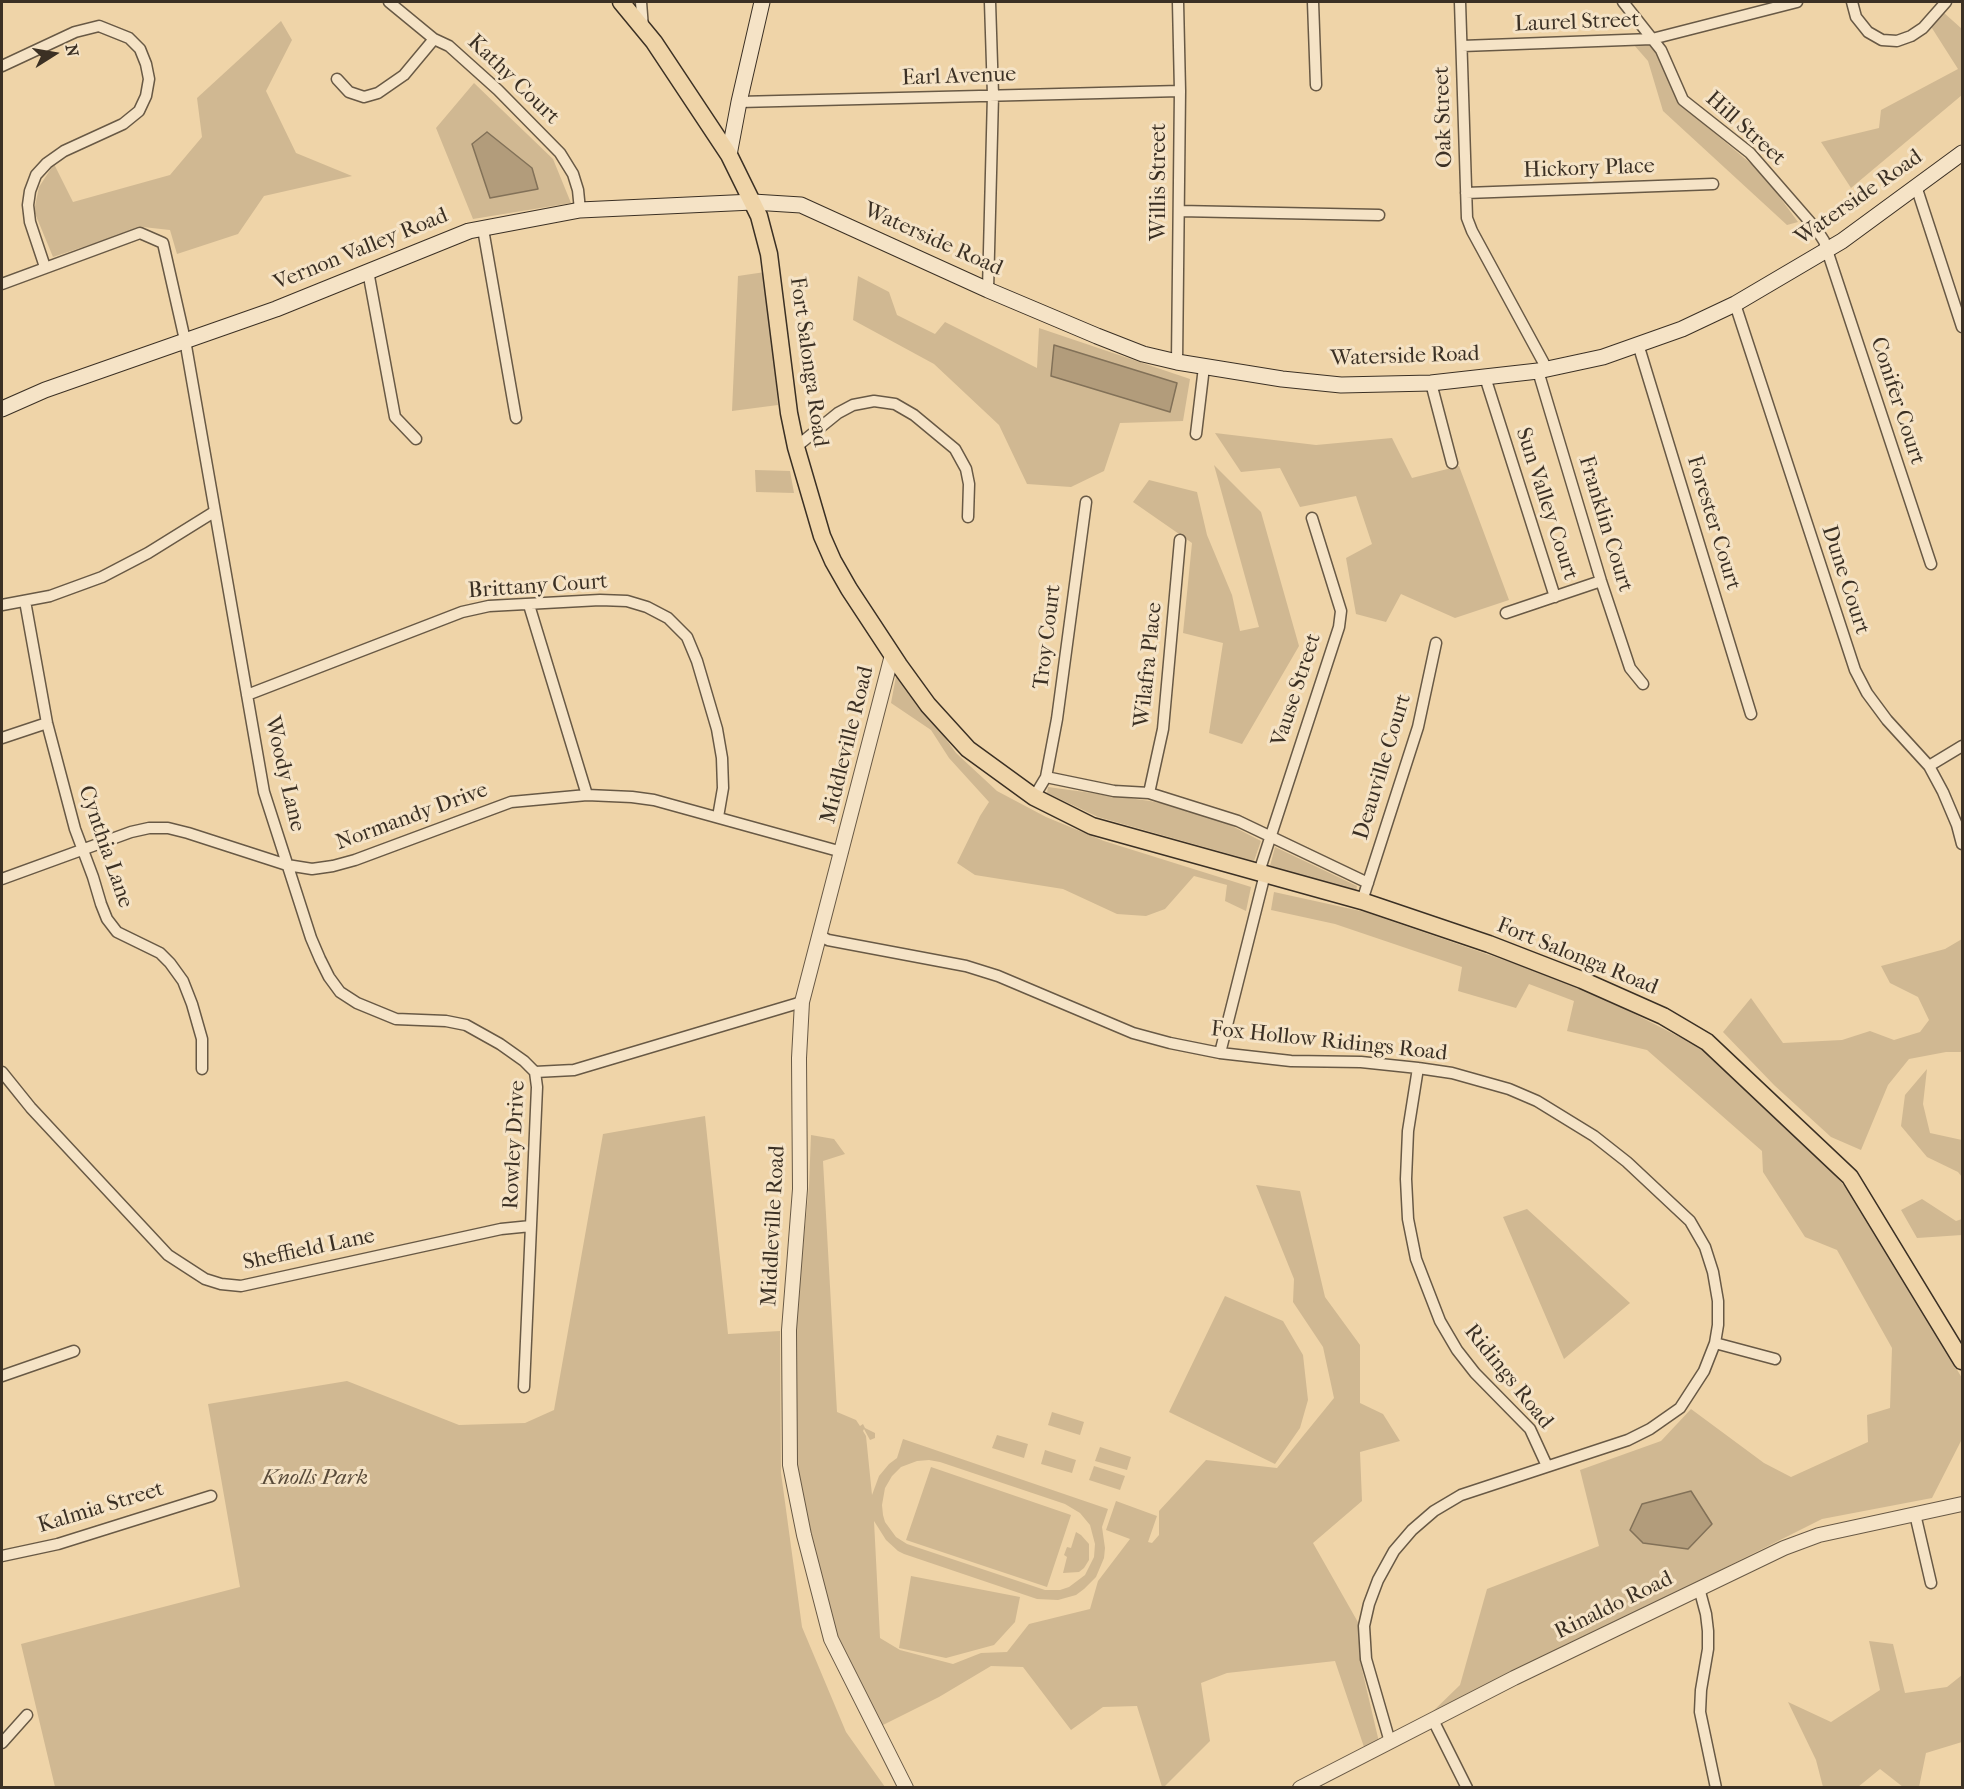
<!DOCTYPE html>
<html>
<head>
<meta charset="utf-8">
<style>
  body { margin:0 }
  #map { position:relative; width:1964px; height:1789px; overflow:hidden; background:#efd4a8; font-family:"IM FELL French Canon",serif }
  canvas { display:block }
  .frame { position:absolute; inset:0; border:3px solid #3b3024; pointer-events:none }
  .north { position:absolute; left:24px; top:24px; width:60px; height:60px; -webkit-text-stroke:4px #f5e3c6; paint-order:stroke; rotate:79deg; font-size:16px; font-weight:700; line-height:24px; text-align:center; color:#3b3024 }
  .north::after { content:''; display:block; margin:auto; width:21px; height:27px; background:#3b3024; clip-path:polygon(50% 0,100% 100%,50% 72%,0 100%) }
</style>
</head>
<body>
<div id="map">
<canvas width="1964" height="1789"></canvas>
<div class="frame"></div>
<div class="north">N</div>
</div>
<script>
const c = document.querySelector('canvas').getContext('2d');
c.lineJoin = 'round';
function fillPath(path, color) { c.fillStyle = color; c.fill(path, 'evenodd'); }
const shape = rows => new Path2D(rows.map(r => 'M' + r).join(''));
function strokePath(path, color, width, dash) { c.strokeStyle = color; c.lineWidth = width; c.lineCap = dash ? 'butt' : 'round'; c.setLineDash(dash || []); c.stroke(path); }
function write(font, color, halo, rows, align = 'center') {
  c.font = font + ' "IM FELL French Canon",serif'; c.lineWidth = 6; c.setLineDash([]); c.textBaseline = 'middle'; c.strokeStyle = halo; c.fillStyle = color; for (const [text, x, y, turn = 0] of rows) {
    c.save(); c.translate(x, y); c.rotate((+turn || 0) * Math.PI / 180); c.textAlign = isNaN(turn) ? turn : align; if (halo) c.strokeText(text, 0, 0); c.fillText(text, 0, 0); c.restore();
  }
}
const green = shape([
  [1943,12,1962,29,1962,95,1851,188,1821,142,1879,128,1881,110,1958,69,1930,25],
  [281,21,292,40,266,91,296,153,352,176,264,196,238,234,177,254,170,230,143,227,53,257,34,211,39,187,54,164,73,202,170,175,202,137,197,98],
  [1650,42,1660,58,1680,104,1762,173,1798,222,1787,225,1663,111,1648,61,1634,45],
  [474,83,553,159,571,203,473,219,436,128],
  [765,272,778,405,732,411,738,276],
  [858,276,889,292,897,315,935,334,945,322,1037,368,1039,328,1190,379,1183,421,1120,423,1104,471,1071,487,1027,484,999,425,934,364,853,320],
  [1215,433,1316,445,1392,438,1412,478,1459,466,1509,600,1455,618,1401,594,1386,622,1356,614,1346,558,1372,544,1356,496,1300,507,1280,468,1241,472],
  [1214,465,1261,512,1299,646,1242,744,1209,733,1223,643,1183,633,1192,543,1133,502,1149,480,1197,492,1207,535,1232,595,1240,631,1259,627],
  [755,470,790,471,794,493,756,492],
  [897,671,956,753,997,791,1046,817,1104,841,1251,887,1246,911,1225,901,1227,885,1194,876,1165,909,1146,916,1117,914,1063,889,975,875,957,863,980,816,989,802,949,758,931,730,891,703],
  [1048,787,1150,801,1207,813,1261,841,1254,861,1098,817,1047,793],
  [1275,847,1357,886,1356,891,1270,866],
  [1274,892,1365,912,1582,987,1703,1049,1799,1137,1851,1193,1962,1378,1962,1439,1932,1498,1822,1519,1427,1717,1460,1685,1487,1589,1599,1546,1580,1470,1661,1441,1691,1409,1764,1463,1791,1477,1868,1442,1867,1415,1890,1408,1892,1348,1837,1250,1805,1237,1763,1172,1762,1151,1647,1050,1567,1031,1574,1001,1529,984,1516,1008,1458,991,1462,967,1335,924,1271,910],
  [1962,939,1962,1052,1946,1052,1909,1059,1888,1085,1861,1150,1831,1137,1774,1085,1723,1032,1751,998,1783,1043,1842,1040,1870,1031,1894,1040,1920,1032,1929,1020,1918,997,1890,983,1881,966,1945,949],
  [1927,1069,1923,1104,1930,1133,1962,1140,1962,1177,1958,1172,1927,1157,1901,1126,1905,1095],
  [705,1116,728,1334,780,1331,781,1473,802,1627,846,1732,885,1787,55,1787,21,1644,240,1587,208,1404,347,1381,459,1425,525,1423,554,1410,603,1134],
  [811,1135,834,1139,845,1154,823,1161,837,1412,856,1420,860,1426,863,1424,865,1428,875,1433,875,1438,870,1440,864,1429,863,1431,866,1436,872,1495,879,1476,889,1464,897,1458,903,1439,1108,1509,1102,1527,1105,1548,1104,1558,1096,1577,1084,1589,1076,1595,1058,1600,1037,1599,904,1554,898,1551,886,1540,874,1521,880,1638,900,1650,953,1664,981,1653,1007,1652,1029,1624,1090,1609,1098,1581,1130,1539,1106,1530,1116,1501,1157,1516,1148,1542,1152,1543,1159,1535,1159,1511,1206,1460,1277,1468,1334,1398,1323,1347,1293,1302,1294,1279,1256,1185,1300,1191,1325,1297,1360,1345,1360,1403,1383,1414,1400,1441,1360,1452,1362,1501,1313,1543,1359,1624,1360,1661,1379,1742,1365,1750,1335,1661,1227,1673,1201,1683,1210,1741,1164,1787,1162,1787,1137,1706,1103,1707,1071,1730,1023,1667,991,1666,939,1697,881,1726,834,1635,797,1468,795,1328,809,1186],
  [929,1460,940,1462,1065,1504,1080,1513,1090,1525,1095,1544,1094,1557,1085,1575,1069,1587,1060,1590,1045,1590,907,1544,896,1537,885,1522,883,1515,882,1505,885,1488,892,1476,901,1467,917,1461],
  [1922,1199,1956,1221,1962,1219,1962,1235,1917,1238,1901,1210],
  [1527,1209,1630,1303,1564,1359,1503,1217],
  [1225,1296,1283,1321,1303,1355,1308,1400,1300,1428,1275,1464,1169,1412],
  [1052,1412,1084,1422,1080,1435,1048,1425],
  [997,1435,1028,1444,1024,1458,992,1448],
  [1100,1447,1131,1457,1127,1470,1095,1461],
  [1045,1450,1076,1460,1072,1473,1041,1464],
  [1094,1466,1125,1476,1120,1490,1089,1480],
  [931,1467,1071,1515,1047,1587,906,1540],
  [1076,1532,1081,1535,1089,1544,1089,1560,1084,1568,1079,1572,1063,1573,1067,1557,1064,1555,1067,1547,1071,1548],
  [911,1576,1020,1597,1015,1622,994,1645,946,1658,899,1648],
  [1869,1641,1893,1644,1905,1693,1947,1687,1962,1675,1962,1742,1926,1753,1919,1787,1903,1787,1880,1769,1858,1787,1823,1787,1816,1760,1788,1702,1831,1722,1880,1690]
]);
const water = shape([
  [487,132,532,168,538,189,490,198,472,144,487,132],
  [1054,345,1177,383,1170,412,1051,376,1054,345],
  [1691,1491,1712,1524,1688,1549,1643,1543,1630,1530,1642,1504,1691,1491]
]);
const minor = shape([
  [389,2,434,39,449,46,498,90,560,153,573,174,578,190,580,210],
  [641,2,643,28],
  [1313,2,1316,85],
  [1460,2,1467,218,1472,231,1547,369],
  [1623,2,1661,50,1683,100,1750,153,1817,230,1824,241,1931,564],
  [1852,2,1856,17,1868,32,1882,40,1897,41,1911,36,1923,28,1946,2],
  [1462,46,1652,39,1797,2],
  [2,66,75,32,99,26,129,38,140,49,146,64,149,79,146,96,139,111,123,124,64,151,47,163,36,175,30,191,28,205,30,222,45,267],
  [337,79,349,92,364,97,378,93,404,75,434,39],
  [739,102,1180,91],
  [1916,186,1962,327],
  [1466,193,1713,184],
  [1179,211,1379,215],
  [483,229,516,418],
  [368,271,395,417,416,439],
  [2,284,140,233,163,243,185,340,264,792,311,938,320,959,329,977,340,992,357,1003,396,1019,446,1021,466,1025,500,1044,524,1061,535,1072],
  [988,290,993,95,990,2],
  [1735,304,1855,670,1867,693,1887,720,1929,766,1943,792,1957,825,1962,844],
  [1638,344,1751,714],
  [1177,362,1180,91,1178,2],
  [1538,371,1601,581,1630,668,1643,684],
  [1485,377,1555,597],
  [1431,383,1452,463],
  [1196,434,1204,367],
  [796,447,838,413,853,405,874,401,895,404,914,415,955,449,966,469,969,484,968,517],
  [25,601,47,723,75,829,93,877,101,904,107,919,117,932,160,953,170,963,183,981,192,1004,202,1039,202,1069],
  [2,605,50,596,102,577,148,553,214,512],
  [529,605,587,795],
  [1506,613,1601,581],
  [247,695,462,612,489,606,600,600,627,601,647,607,668,618,687,637,697,661,717,729,722,758,723,788,718,817],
  [2,738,47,723],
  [1929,766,1962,746],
  [1046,777,1057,719,1086,502],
  [1149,793,1163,729,1180,540],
  [1034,797,1046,777,1114,791,1149,793,1238,821,1368,883],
  [1259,872,1339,627,1341,611,1312,518],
  [2,879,131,832,149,828,168,828,188,833,287,865,312,869,333,866,355,860,511,802,587,795,632,797,654,800,842,852],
  [1362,901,1418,727,1436,643],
  [819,935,828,940,966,966,998,976,1133,1033,1170,1043,1220,1053,1291,1061,1361,1062,1418,1068,1452,1073,1509,1089,1537,1101,1594,1136,1627,1162,1690,1221,1705,1247,1713,1272,1718,1301,1718,1325,1715,1343,1704,1371,1680,1408,1650,1429,1628,1440,1461,1495,1434,1511,1412,1530,1394,1551,1378,1580,1369,1604,1364,1626,1366,1659,1390,1742],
  [1220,1053,1265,874],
  [1418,1068,1408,1131,1406,1179,1408,1219,1416,1259,1440,1321,1457,1350,1475,1373,1530,1429,1547,1466],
  [2,1072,31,1108,168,1255,205,1279,221,1284,241,1286,501,1229,531,1226],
  [1715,1343,1775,1359],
  [2,1376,74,1351],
  [524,1387,537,1087,535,1072,574,1070,802,1002],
  [1915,1514,1931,1583],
  [2,1556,58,1544,211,1496],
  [1699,1588,1706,1614,1708,1631,1708,1649,1701,1690,1700,1712,1716,1788],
  [1433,1720,1467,1788],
  [2,1743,27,1715]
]);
const tertiary = shape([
  [892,655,802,1002,799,1058,800,1189,789,1330,790,1465,804,1535,831,1639,906,1788],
  [1300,1788,1514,1678,1784,1548,1819,1535,1962,1504]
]);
const secondary = shape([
  [729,155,739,102,762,2],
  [2,409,45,390,276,309,469,231,580,210,753,202,801,205,988,290,1097,336,1143,354,1177,362,1282,379,1341,385,1431,383,1538,371,1603,357,1682,329,1735,304,1842,241,1962,153]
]);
const primary = shape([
  [621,2,654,42,729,155,759,216,769,254,789,413,796,447,822,536,833,561,849,589,899,665,928,705,968,749,1034,797,1092,826,1362,901,1489,944,1582,980,1663,1016,1707,1042,1850,1177,1962,1361]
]);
const streetNames = [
  ["Laurel Street",1577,23,-2],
  ["Earl Avenue",959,77,-2],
  ["Kathy Court",513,80,44],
  ["Oak Street",1444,117,-92],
  ["Hill Street",1745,129,42],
  ["Hickory Place",1589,169,-2],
  ["Willis Street",1160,182,-90],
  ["Waterside Road",1859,198,-35],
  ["Waterside Road",933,240,24],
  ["Vernon Valley Road",361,250,-22],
  ["Waterside Road",1405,357,-2],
  ["Fort Salonga Road",808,362,82],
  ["Conifer Court",1897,401,72],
  ["Sun Valley Court",1546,504,72],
  ["Forester Court",1713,523,73],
  ["Franklin Court",1605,524,73],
  ["Dune Court",1845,580,72],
  ["Brittany Court",538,587,-4],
  ["Troy Court",1048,637,-83],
  ["Wilafra Place",1149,665,-84],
  ["Vause Street",1297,690,-72],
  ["Middleville Road",848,745,-76],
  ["Deauville Court",1383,767,-73],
  ["Woody Lane",284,774,77],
  ["Normandy Drive",412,817,-20],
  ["Cynthia Lane",105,847,71],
  ["Fort Salonga Road",1577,957,22],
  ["Fox Hollow Ridings Road",1329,1042,6],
  ["Rowley Drive",515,1145,-87],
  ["Middleville Road",774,1226,-87],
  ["Sheffield Lane",309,1250,-12],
  ["Ridings Road",1508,1377,51],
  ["Kalmia Street",101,1508,-17],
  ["Rinaldo Road",1614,1606,-26]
];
const parkNames = [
  ["Knolls Park",315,1479]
];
fillPath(green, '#d0b892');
fillPath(water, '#b29c7b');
strokePath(water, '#827158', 1.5);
strokePath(minor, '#685945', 13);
strokePath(tertiary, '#685945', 16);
strokePath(secondary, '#3b3024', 17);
strokePath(primary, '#3b3024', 19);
strokePath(minor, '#f5e3c6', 10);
strokePath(tertiary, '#f5e3c6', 14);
strokePath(secondary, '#f5e3c6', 15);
strokePath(primary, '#efd4a8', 16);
write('22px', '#3b3024', '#f5e3c6', streetNames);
write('italic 22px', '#594b3a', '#f5e3c6', parkNames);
</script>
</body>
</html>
